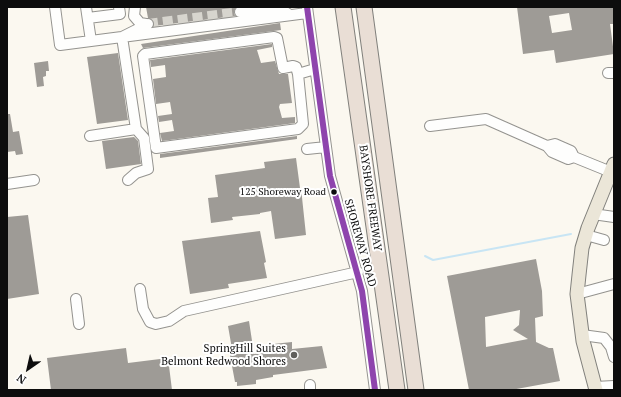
<!DOCTYPE html>
<html>
<head>
<meta charset="utf-8">
<style>
  body { margin:0 }
  #map { position:relative; width:621px; height:397px; overflow:hidden; background:#fbf8f0; font-family:"PT Serif",serif }
  canvas { display:block }
  .frame { position:absolute; inset:0; border:8px solid #0d0d0d; pointer-events:none }
  .north { position:absolute; left:8px; top:349px; width:40px; height:40px; -webkit-text-stroke:3px #fff; paint-order:stroke; rotate:214deg; font-size:11px; font-weight:700; line-height:16px; text-align:center; color:#0d0d0d }
  .north::after { content:''; display:block; margin:auto; width:14px; height:18px; background:#0d0d0d; clip-path:polygon(50% 0,100% 100%,50% 72%,0 100%) }
</style>
</head>
<body>
<div id="map">
<canvas width="621" height="397"></canvas>
<div class="frame"></div>
<div class="north">N</div>
</div>
<script>
const c = document.querySelector('canvas').getContext('2d');
c.lineJoin = 'round';
const shape = rows => new Path2D(rows.map(r => 'M' + r).join(''));
function strokePath(path, color, width, dash) { c.strokeStyle = color; c.lineWidth = width; c.lineCap = dash ? 'butt' : 'round'; c.setLineDash(dash || []); c.stroke(path); }
function fillPath(path, color) { c.fillStyle = color; c.fill(path, 'evenodd'); }
function write(font, color, halo, rows, align = 'center') {
  c.font = font + ' "PT Serif",serif'; c.lineWidth = 4; c.setLineDash([]); c.textBaseline = 'middle'; c.strokeStyle = halo; c.fillStyle = color; for (const [text, x, y, turn = 0] of rows) {
    c.save(); c.translate(x, y); c.rotate((+turn || 0) * Math.PI / 180); c.textAlign = isNaN(turn) ? turn : align; if (halo) c.strokeText(text, 0, 0); c.fillText(text, 0, 0); c.restore();
  }
}
const stream = shape([
  [425,256,433,260,571,234]
]);
const building = shape([
  [146,7,236,7,234,12,235,16,154,26,154,21,148,18],
  [517,7,614,8,614,24,610,24,614,54,556,63,554,50,523,54],
  [569,13,572,30,552,33,549,16],
  [280,23,281,30,143,48,141,44],
  [272,44,272,47,257,50,261,63,275,61,279,74,288,74,292,103,280,104,279,107,282,118,295,117,295,123,162,141,160,133,174,131,172,120,159,122,158,116,172,114,170,102,156,104,153,79,166,77,165,65,151,67,150,60],
  [118,53,128,120,97,124,87,57],
  [48,61,49,71,46,71,46,76,43,77,44,86,37,87,34,63],
  [7,114,10,114,13,132,19,131,23,154,16,155,15,151,7,152],
  [297,136,297,139,160,158,160,154],
  [134,137,138,141,141,164,106,169,102,141],
  [296,158,300,188,301,188,306,235,275,239,271,211,260,213,260,214,232,217,233,220,211,223,208,198,218,197,215,175,265,168,264,162],
  [28,215,39,294,7,299,7,217],
  [260,231,266,262,264,263,267,278,228,284,229,288,190,294,182,241],
  [536,259,542,291,543,316,535,318,536,342,549,348,553,348,560,381,511,390,469,390,447,276],
  [520,310,519,325,513,330,528,339,486,347,485,317],
  [249,321,254,354,274,352,273,344,292,342,292,349,322,346,327,368,273,375,273,377,256,380,256,384,237,386,237,382,235,382,229,350,232,349,228,326],
  [126,348,128,363,168,358,172,390,51,390,47,358]
]);
const minorTunnel = shape([
  [148,24,240,12]
]);
const minor = shape([
  [55,7,60,45,307,13],
  [86,7,91,41],
  [135,7,134,16,140,23,146,24],
  [307,7,330,176,362,291,375,390],
  [240,12,279,8,290,15],
  [88,18,120,14,119,7],
  [608,73,614,73],
  [298,74,296,67,293,66,283,68,277,38,274,37,145,54,143,56,156,148,298,129,303,124,298,74,315,69],
  [430,126,486,119,547,146,552,152,568,159,574,157,571,151,555,144,547,146],
  [90,136,136,129,122,37,148,24],
  [307,149,326,147],
  [574,157,611,172],
  [128,180,136,173,148,169,144,138,136,129],
  [7,184,34,180],
  [593,214,614,217],
  [586,235,604,240],
  [140,289,143,309,150,322,156,324,169,321,184,311,358,272],
  [577,294,614,284],
  [76,299,79,324],
  [582,335,604,338,611,347,614,357],
  [310,385,310,390],
  [595,387,614,386]
]);
const major = shape([
  [596,390,583,341,577,294,579,275,582,248,588,228,614,164]
]);
const highway = shape([
  [343,7,397,390],
  [364,7,416,390]
]);
const bus1 = shape([
  [307,7,330,176,362,291,375,390]
]);
const markers = [
  [334,192,3.5,"#0d0d0d"],
  [294,355,4,"#605f5c"]
];
const busNames = [
  ["125 Shoreway Road",326,192]
];
const streetNames = [
  ["BAYSHORE FREEWAY",370,198,82],
  ["SHOREWAY ROAD",360,243,74]
];
const poiNames = [
  ["SpringHill Suites",286,349],
  ["Belmont Redwood Shores",286,362]
];
strokePath(stream, '#c8e5f4', 2);
fillPath(building, '#9e9b96');
strokePath(minorTunnel, '#d7d5ce', 10, [10, 5]);
strokePath(minor, '#94938f', 12);
strokePath(major, '#81807c', 15);
strokePath(highway, '#81807c', 17);
strokePath(minor, '#fefefd', 10);
strokePath(major, '#ebe6d8', 13);
strokePath(highway, '#e9ded5', 15);
strokePath(bus1, '#8e44ad', 6);
for (const [x, y, r, color] of markers) { const dot = new Path2D(); dot.arc(x, y, r, 0, 2 * Math.PI); c.fillStyle = color; c.fill(dot); strokePath(dot, '#fff', 1.5); }
write('10px', '#0d0d0d', '#fff', busNames, 'right');
write('11px', '#0d0d0d', '#fff', streetNames);
write('11px', '#0d0d0d', '#fff', poiNames, 'right');
</script>
</body>
</html>
